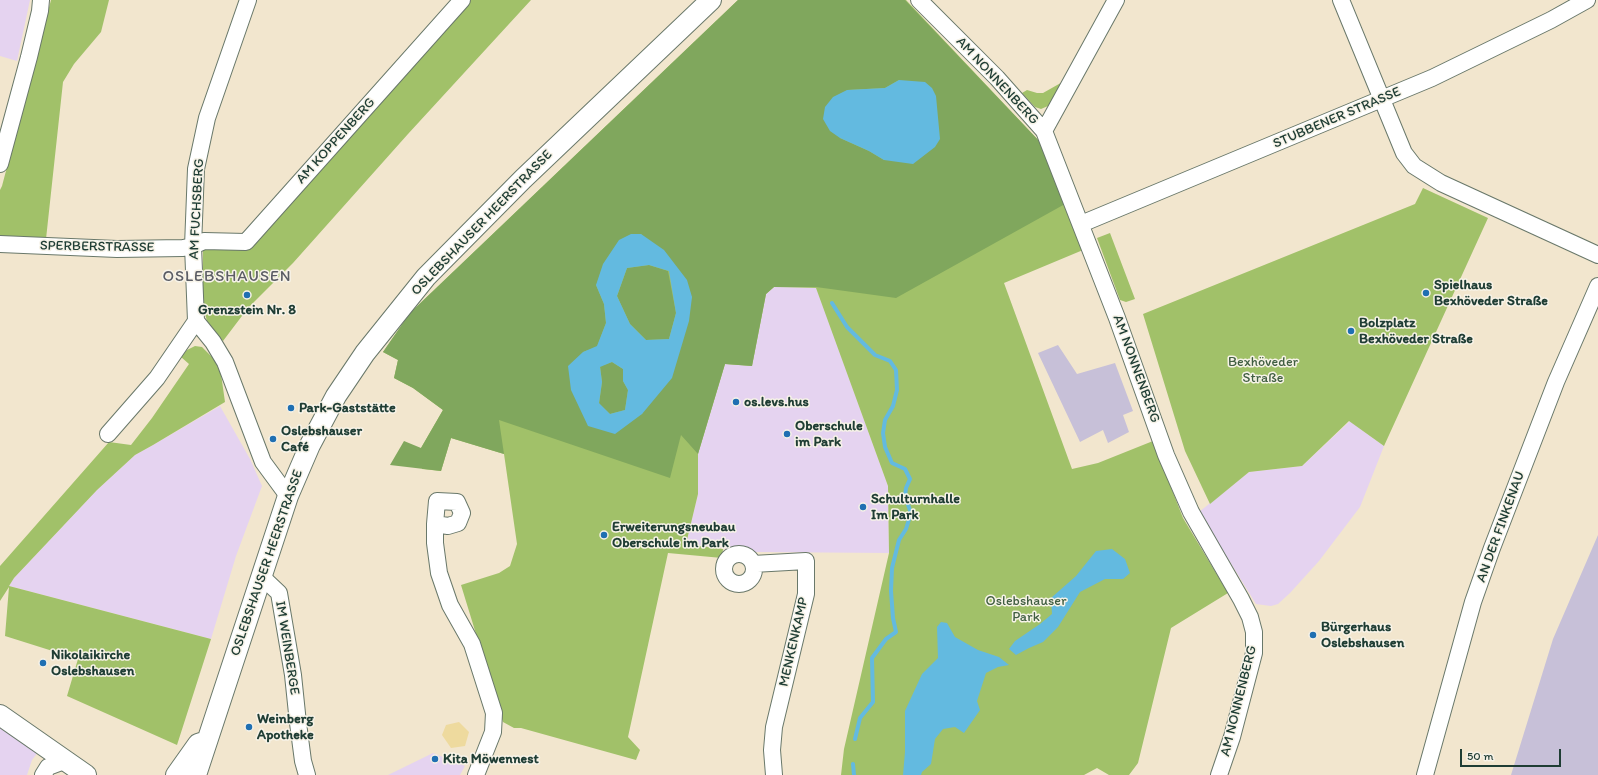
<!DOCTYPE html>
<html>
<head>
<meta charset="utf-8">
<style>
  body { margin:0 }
  #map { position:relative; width:1598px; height:775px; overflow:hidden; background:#f2e6ce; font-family:Itim,sans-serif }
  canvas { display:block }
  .scale { position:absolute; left:1460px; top:749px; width:101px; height:18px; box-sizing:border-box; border:2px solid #1f3d34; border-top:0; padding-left:5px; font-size:12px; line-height:14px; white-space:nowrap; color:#1f3d34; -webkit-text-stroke:3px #f7f3e8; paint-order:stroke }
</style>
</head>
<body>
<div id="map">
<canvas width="1598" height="775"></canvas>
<div class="scale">50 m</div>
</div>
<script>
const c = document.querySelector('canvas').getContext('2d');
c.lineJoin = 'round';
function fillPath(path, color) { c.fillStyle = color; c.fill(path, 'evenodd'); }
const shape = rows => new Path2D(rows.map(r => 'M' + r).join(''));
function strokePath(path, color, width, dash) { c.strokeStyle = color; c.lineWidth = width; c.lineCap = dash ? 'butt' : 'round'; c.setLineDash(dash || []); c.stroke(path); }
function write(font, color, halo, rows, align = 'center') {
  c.font = font + ' Itim,sans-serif'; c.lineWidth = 3; c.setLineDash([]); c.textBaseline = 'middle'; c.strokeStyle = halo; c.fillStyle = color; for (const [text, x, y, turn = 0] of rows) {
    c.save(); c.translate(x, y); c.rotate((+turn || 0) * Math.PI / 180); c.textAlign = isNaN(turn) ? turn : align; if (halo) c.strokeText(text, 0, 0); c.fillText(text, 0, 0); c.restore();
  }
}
const built = shape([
  [0,0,30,0,17,61,0,56],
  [774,287,816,287,888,486,889,553,756,552,686,544,698,494,698,454,725,364,752,365,766,294],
  [220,406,250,459,262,486,236,556,211,639,9,586,14,578,97,490,135,455,153,445],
  [1350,421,1384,446,1360,507,1319,561,1290,593,1278,604,1271,606,1256,604,1199,512,1249,472,1302,466],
  [0,718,41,748,32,760,27,775,0,775],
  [433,753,465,766,460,775,388,775]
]);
const industrial = shape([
  [1058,345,1077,374,1115,363,1133,411,1123,415,1129,432,1108,443,1103,430,1080,442,1038,353],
  [1598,535,1598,775,1511,775,1553,639]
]);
const green = shape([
  [51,0,109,0,101,32,74,64,63,82,46,239,3,237,0,235,0,190,2,186],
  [471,0,531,0,408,134,293,263,248,308,223,341,207,321,203,307,203,248,248,247],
  [738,0,906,0,1041,143,1083,250,1004,283,1072,469,1098,463,1153,441,1183,518,1228,593,1171,628,1138,763,1129,775,1109,775,1097,768,1084,775,841,775,844,749,889,553,888,486,816,288,774,287,766,294,752,366,725,364,698,454,698,494,686,544,723,549,722,558,668,553,628,737,640,750,636,760,521,728,514,728,503,722,461,585,499,573,510,566,517,544,504,454,451,438,441,471,422,469,421,448,443,410,413,388,394,378,398,360,383,352,410,313],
  [1066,80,1048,106,1041,109,1035,107,1022,93,1027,90,1037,93,1043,93],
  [1423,188,1488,218,1384,446,1349,421,1302,466,1249,472,1210,504,1185,451,1143,314,1415,204],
  [1110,233,1135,299,1126,302,1120,300,1097,238],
  [195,346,202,347,214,359,221,374,225,402,153,445,135,455,97,490,14,578,9,586,211,639,177,745,67,696,78,659,5,636,9,587,0,601,0,566,109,442,131,445,152,418,189,364,181,357,187,350]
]);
const forest = shape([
  [738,0,905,0,1041,143,1065,204,896,298,816,287,774,287,766,294,752,366,725,364,698,454,681,435,670,478,499,420,504,454,451,438,441,471,390,465,404,441,421,448,443,410,413,388,394,378,398,360,383,352,410,313],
  [899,80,884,160,869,151,840,138,847,90,885,88],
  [641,234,692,297,642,414,588,426,583,352,597,347,606,323,604,304,596,285],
  [649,265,668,271,676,313,669,339,646,340,630,324,617,296,627,268],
  [612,362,623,369,623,381,628,390,625,410,610,414,599,404,602,382,600,366]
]);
const sand = shape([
  [459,722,469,732,465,746,451,748,442,735,446,725]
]);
const water = shape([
  [899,80,925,82,932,88,936,96,940,139,935,147,913,164,884,160,869,151,840,138,830,131,823,119,825,107,833,97,847,90,885,88],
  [631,234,641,234,664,250,687,280,692,297,689,321,672,378,642,414,615,434,588,426,571,390,568,366,583,352,597,346,606,323,604,304,596,285,603,264,619,240],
  [649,265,669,271,676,313,669,339,646,340,630,324,617,296,627,268],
  [612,362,623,369,623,381,628,390,625,410,610,414,599,403,602,382,600,367],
  [1112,549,1125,559,1130,573,1123,579,1105,579,1080,592,1058,627,1043,642,1029,648,1016,655,1009,649,1015,641,1040,624,1052,614,1051,598,1076,576,1096,551],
  [941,622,947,623,955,637,978,650,999,657,1009,665,998,667,986,673,977,701,980,710,964,733,955,727,943,729,935,739,931,764,922,772,921,775,903,775,905,752,905,711,922,674,938,658,937,627]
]);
const stream = shape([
  [832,303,847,327,875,355,890,361,896,370,897,390,893,406,885,420,883,433,885,447,892,463,905,469,910,479,906,488,905,496,911,513,906,529,899,540,892,568,891,591,893,618,896,632,886,639,872,658,873,702,860,718,855,739],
  [853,764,854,775]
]);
const minor = shape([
  [248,0,207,118,196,169,193,246,196,321,213,342,225,362,263,462,288,496],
  [919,0,997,78,1044,131,1117,318,1166,455,1191,512,1241,599,1250,617,1254,632,1254,653,1232,737,1219,775],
  [1341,0,1404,153,1414,166,1441,183,1598,255],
  [1044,131,1116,0],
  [0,164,29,57,40,11,41,0],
  [1081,224,1432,78,1551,20,1587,0],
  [0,244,117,249,183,248,193,246,204,241,246,242,462,0],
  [108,434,157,378,196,321],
  [435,524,448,526,458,523,462,513,457,502,437,501,435,524,435,543,439,573,450,605,472,644,494,713,493,732,476,775],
  '724 569a15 15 0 1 1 30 0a15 15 0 1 1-30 0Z',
  [753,564,806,561,806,594,774,727,772,750,774,775],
  [261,576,279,593,293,675,298,723,303,761,307,775],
  [43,775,48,767,64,761],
  [1425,775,1473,602,1492,548,1556,382,1598,286]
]);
const major = shape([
  [0,715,86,775],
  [176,775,198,744,204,742],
  [196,775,288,496,310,445,336,396,365,353,426,277,523,179,711,0]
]);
const markers = [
  [1426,293,4,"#1f6fb2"],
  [247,295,4,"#1f6fb2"],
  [1351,331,4,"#1f6fb2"],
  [736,402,4,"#1f6fb2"],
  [291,408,4,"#1f6fb2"],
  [787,434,4,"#1f6fb2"],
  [273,439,4,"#1f6fb2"],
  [863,507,4,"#1f6fb2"],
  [604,535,4,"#1f6fb2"],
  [1313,635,4,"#1f6fb2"],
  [43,663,4,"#1f6fb2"],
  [249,727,4,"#1f6fb2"],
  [435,759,4,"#1f6fb2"]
];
const streetNames = [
  ["AM NONNENBERG",997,81,47],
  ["STUBBENER STRASSE",1337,118,-23],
  ["AM KOPPENBERG",336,141,-48],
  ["AM FUCHSBERG",197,209,-87],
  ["OSLEBSHAUSER HEERSTRASSE",482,223,-46],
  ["SPERBERSTRASSE",97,247,1],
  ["AM NONNENBERG",1136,369,70],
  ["AN DER FINKENAU",1501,527,-70],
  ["OSLEBSHAUSER HEERSTRASSE",267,563,-71],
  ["MENKENKAMP",794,642,-77],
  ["IM WEINBERGE",287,648,81],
  ["AM NONNENBERG",1239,701,-76]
];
const poiNames = [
  ["Spielhaus",1434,285],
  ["Bexhöveder Straße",1434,301],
  ["Grenzstein Nr. 8",247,310,"center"],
  ["Bolzplatz",1359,323],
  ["Bexhöveder Straße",1359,339],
  ["os.levs.hus",744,402],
  ["Park-Gaststätte",299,408],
  ["Oberschule",795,426],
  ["im Park",795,442],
  ["Oslebshauser",281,431],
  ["Café",281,447],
  ["Schulturnhalle",871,499],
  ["Im Park",871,515],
  ["Erweiterungsneubau",612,527],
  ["Oberschule im Park",612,543],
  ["Bürgerhaus",1321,627],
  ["Oslebshausen",1321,643],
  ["Nikolaikirche",51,655],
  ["Oslebshausen",51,671],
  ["Weinberg",257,719],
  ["Apotheke",257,735],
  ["Kita Möwennest",443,759]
];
const parkNames = [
  ["Bexhöveder",1263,362],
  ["Straße",1263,378],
  ["Oslebshauser",1026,601],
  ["Park",1026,617]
];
const quarterNames = [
  ["OSLEBSHAUSEN",227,277]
];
fillPath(built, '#e5d3f0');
fillPath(industrial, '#c7c0d8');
fillPath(green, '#a1c169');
fillPath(forest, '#80a75d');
fillPath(sand, '#eeda9e');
fillPath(water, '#63bae0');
strokePath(stream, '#63bae0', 4);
strokePath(minor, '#69786a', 18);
strokePath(major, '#69786a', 22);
strokePath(minor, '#fff', 16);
strokePath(major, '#fff', 20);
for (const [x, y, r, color] of markers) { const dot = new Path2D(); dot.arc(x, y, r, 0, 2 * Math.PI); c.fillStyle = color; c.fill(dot); strokePath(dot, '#f7f3e8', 1.5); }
write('14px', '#1f3d34', '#f7f3e8', streetNames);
write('bold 14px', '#1f3d34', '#f7f3e8', poiNames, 'left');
write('14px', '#405e41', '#f7f3e8', parkNames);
c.letterSpacing = '1px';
write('16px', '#5b5d65', '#f7f3e8', quarterNames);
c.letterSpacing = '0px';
</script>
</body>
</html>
